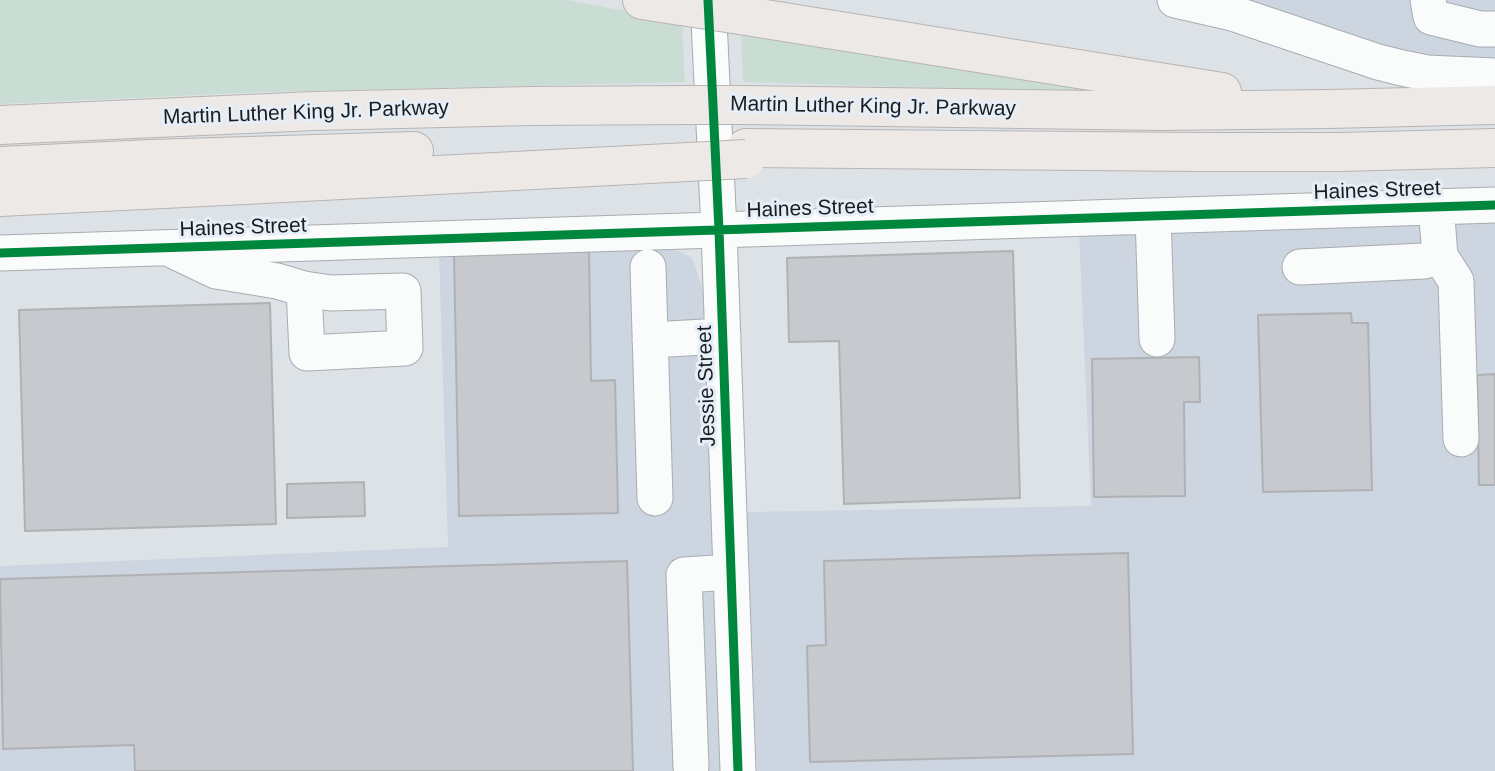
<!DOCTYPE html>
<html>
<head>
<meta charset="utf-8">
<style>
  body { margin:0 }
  canvas { display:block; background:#dde2e7 }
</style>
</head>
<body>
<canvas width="1495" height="771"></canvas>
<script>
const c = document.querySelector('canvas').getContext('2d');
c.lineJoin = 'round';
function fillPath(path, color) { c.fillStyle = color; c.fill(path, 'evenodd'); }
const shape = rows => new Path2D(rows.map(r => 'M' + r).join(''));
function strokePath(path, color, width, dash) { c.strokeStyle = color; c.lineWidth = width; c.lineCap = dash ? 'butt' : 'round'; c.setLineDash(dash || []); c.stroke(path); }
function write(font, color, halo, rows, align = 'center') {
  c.font = font + ' Helvetica,sans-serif'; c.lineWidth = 6; c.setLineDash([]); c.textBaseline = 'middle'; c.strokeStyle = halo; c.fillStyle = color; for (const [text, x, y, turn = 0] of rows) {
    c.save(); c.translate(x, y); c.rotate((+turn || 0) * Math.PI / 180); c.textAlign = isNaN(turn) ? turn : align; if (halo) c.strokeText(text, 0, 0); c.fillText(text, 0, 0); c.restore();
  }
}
const built = shape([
  [1220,0,1495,0,1495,64,1451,65],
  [1495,216,1495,771,757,771,747,512,1091,506,1079,231],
  [665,244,692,258,705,296,724,771,0,771,0,566,448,547,439,251]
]);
const green = shape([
  [0,0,568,0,682,22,685,82,264,92,0,104],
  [741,32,1105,93,743,82]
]);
const building = shape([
  [589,251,591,381,615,380,618,513,459,516,454,254,589,251],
  [1013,251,1020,498,844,504,839,341,789,342,787,258,1013,251],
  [270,303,276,524,25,531,19,310,270,303],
  [1351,313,1352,323,1368,323,1372,490,1263,492,1258,315,1351,313],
  [1199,357,1200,402,1184,402,1185,496,1094,497,1092,359,1199,357],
  [1495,374,1495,485,1479,485,1477,375,1495,374],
  [364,482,365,516,287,518,287,484,364,482],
  [1128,553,1133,754,810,762,807,646,826,645,824,561,1128,553],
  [627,561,633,771,135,771,134,745,3,749,0,579,627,561]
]);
const minor = shape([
  [708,0,719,230,738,771],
  [1175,0,1232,13,1378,62,1402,68,1427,73,1495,76],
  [1428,0,1431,17,1480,29,1495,29],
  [1436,206,1440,256,1456,281,1461,439],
  [1153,216,1157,339],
  [174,251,216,271,277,281,304,289,331,293,403,291,405,348,307,353,304,289],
  [0,253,1495,205],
  [648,267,655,498],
  [1300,267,1424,261,1440,256],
  [650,340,723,336],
  [691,767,684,575,731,572]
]);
const highway = shape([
  [642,0,681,6],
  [740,15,1222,92],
  [744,105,1163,111,1328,109,1495,105],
  [0,125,314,111,530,106,686,105],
  [746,148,1198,152,1340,152,1495,148],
  [0,166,151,159,414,151],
  [0,197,245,185,688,162]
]);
const highwayBridge = shape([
  [681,6,740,15],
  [686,105,744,105],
  [688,162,746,159]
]);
const cycleway = shape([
  [708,0,719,230,738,771],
  [0,253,1495,205]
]);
const streetNames = [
  ["Martin Luther King Jr. Parkway",873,107,1],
  ["Martin Luther King Jr. Parkway",306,113,-2],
  ["Haines Street",1377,191,-2],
  ["Haines Street",810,209,-2],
  ["Haines Street",243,228,-2],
  ["Jessie Street",707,386,-92]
];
fillPath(built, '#cdd5e0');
fillPath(green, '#caddd4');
fillPath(building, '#c6c9cd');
strokePath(building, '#afb1b5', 2);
strokePath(minor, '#a8acb0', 37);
strokePath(highway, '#b7b4b3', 40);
strokePath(minor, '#fafbfb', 35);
strokePath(highway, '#ede9e6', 38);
strokePath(highwayBridge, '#b7b4b3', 40, []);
strokePath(highwayBridge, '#ede9e6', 38);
strokePath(cycleway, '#00873e', 9);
write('21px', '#1b1e21', '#e6eef8', streetNames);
</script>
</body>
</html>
